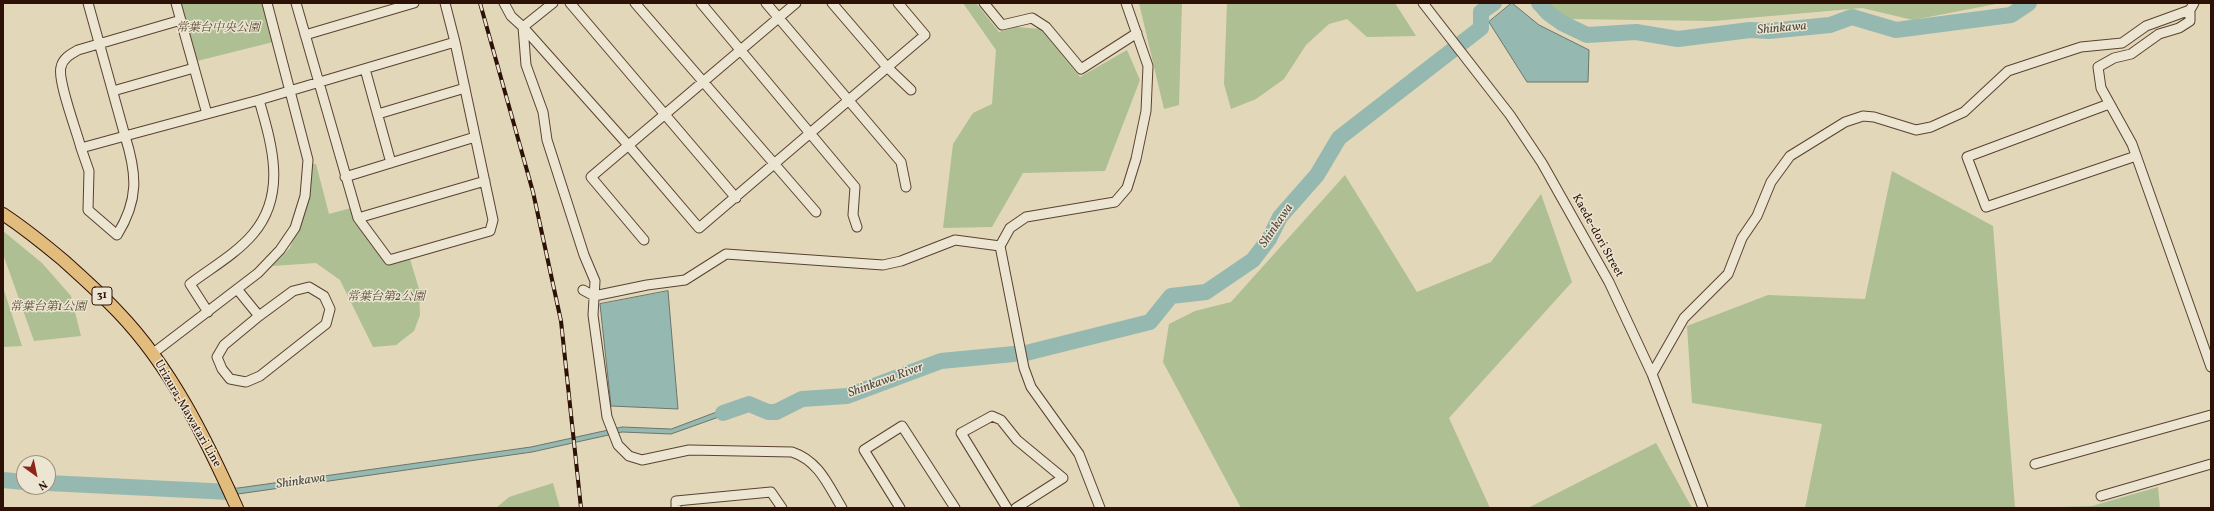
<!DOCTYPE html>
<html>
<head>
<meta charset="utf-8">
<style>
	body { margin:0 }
	#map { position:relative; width:2214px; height:511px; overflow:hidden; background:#e2d7b8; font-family:Vollkorn,serif }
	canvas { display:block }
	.frame { position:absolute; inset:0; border:4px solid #2d1006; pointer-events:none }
	.north { position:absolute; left:16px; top:455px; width:40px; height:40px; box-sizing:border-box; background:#ece5d1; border:1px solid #a09080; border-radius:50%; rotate:147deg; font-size:11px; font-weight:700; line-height:16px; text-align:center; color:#2d1006 }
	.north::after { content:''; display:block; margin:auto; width:14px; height:18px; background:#8f2418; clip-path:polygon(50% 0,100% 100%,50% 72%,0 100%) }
</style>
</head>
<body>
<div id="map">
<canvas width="2214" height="511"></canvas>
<div class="frame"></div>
<div class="north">N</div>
</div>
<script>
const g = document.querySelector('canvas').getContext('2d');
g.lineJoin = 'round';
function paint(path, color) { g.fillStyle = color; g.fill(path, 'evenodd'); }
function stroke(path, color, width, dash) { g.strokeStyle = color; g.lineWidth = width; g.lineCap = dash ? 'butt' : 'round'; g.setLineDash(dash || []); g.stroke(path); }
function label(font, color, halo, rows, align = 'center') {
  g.font = font + ' Vollkorn,"Noto Serif JP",serif'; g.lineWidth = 3; g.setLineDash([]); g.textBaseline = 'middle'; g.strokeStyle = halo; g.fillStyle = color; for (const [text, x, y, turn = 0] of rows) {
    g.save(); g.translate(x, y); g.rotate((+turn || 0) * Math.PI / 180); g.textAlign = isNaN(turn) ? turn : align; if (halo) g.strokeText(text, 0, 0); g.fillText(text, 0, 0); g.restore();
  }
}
const green = new Path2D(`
	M181 3H262L273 42 197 61Z
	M963 3H976L999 32 1016 27 1041 29 1080 77 1127 50 1140 80 1105 171 1023 173 992 227 943 228 953 144 973 113 992 104 996 50Z
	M1139 3H1182L1179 105 1164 109Z
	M1227 3H1395L1416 36 1367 37 1347 19 1329 24 1306 45 1284 79 1256 99 1231 109 1224 84Z
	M1546 3H2001L1913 20 1862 8 1714 21 1568 19Z
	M311 164H316L329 214 351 208 354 222 388 264 410 259 419 289 420 315 414 331 396 345 373 347 340 280 316 263 272 266 290 248 309 197Z
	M1892 171 1993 226 2015 508H1805L1822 424 1692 403 1687 326 1768 295 1865 299Z
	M1345 175 1417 292 1491 262 1541 194 1572 282 1449 418 1490 508H1241L1163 362 1169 324 1195 311 1231 302Z
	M3 231 42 263 71 296 81 336 34 341 3 254Z
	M3 287 22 346 3 347Z
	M1656 443 1692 508H1528Z
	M553 483 560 508H496L509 497Z
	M2158 487 2160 508H2025L2092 506Z`);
const water = new Path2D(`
	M1512 3 1539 25 1589 50 1588 82H1527L1489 22Z
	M668 291 678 409 611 406 600 304Z
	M744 402V408L671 434 622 432 532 452 224 496 207 495 208 490H224L531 447 622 427 671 429Z`);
const river = new Path2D(`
	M1539 3 1548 13 1562 23 1587 35 1636 32 1678 39 1750 30 1769 31 1830 25 1852 17 1896 30 2011 15 2029 3
	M1026 353 1150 322 1171 296 1206 292 1253 260 1269 239 1280 217 1317 175 1339 138 1481 28V12L1494 3
	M723 413 749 404 768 412H776L802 399 847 396 941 361 1014 354
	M3 480 24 482
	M48 483 230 492`);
const minor = new Path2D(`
	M88 3 125 136 259 100 455 42
	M176 3 207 114
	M296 3 358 218 485 181
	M504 3 511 16 523 27 526 65 543 112 547 140 584 255 595 281 593 315 607 417 618 445 629 456 642 460 689 450 792 452C819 461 828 485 842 508
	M553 3 523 27 629 146 699 228 925 35 898 3
	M570 3 736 198
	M635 3 816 212
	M701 3 855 187 853 215 857 227
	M766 3 901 162 906 187
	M832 3 887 67 911 90
	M984 3 1002 25 1032 18 1046 27 1081 69 1137 33
	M1423 3 1510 115 1542 163 1609 282 1652 374 1703 508
	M2190 10V21L2179 28 2159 34 2131 54 2114 58 2098 67 2101 88 2132 144 2211 367
	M305 35 414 3
	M365 69 391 163
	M113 91 194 68
	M2109 104 1967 157 1986 207 2136 156
	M378 114 465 88
	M81 148 89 171 88 210 117 235C139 200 137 174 125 136L81 148C77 132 57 80 61 67 63 58 71 54 78 50L181 20
	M345 177 475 137
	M358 218 389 260 490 231 493 220 455 42 445 3
	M644 240 591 177 796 3
	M237 289 259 316 224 345 217 357 222 369 230 379 246 382 260 376 326 324 330 309 324 296 309 287 293 291 259 316
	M583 290 594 296 647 285 685 280 726 254 883 265 901 261 955 240 1000 246
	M208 312 190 284C211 268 236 254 253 234 287 194 272 145 259 100
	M152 354 258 273 280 250 295 228 305 196 308 160 267 3
	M1652 374 1684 318 1728 274 1742 238 1757 216 1771 182 1790 156 1845 122 1863 116 1874 117 1916 130 1931 127 1964 112 2008 71 2081 47 2122 43 2146 26 2190 10 2194 3
	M2035 464 2211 415
	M2101 496 2211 464
	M676 508V501L771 492 782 508
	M900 508 864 450 902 426 955 508
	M1007 508 961 433 992 416 1001 420 1017 440 1063 478 1016 508
	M1100 508 1079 454 1031 387 1024 368 1000 246 1010 228 1026 217 1115 202 1127 188 1136 159 1146 111 1148 66 1126 3`);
const major = new Path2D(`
	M3 214C24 228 44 244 63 260 82 277 101 294 118 312 171 367 206 439 237 508`);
const rail = new Path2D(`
	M480 3 533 192 561 321 581 508`);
const shields = [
	[102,296,20]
];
const shieldNames = [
	["31",102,296]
];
const parkNames = [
	["常葉台中央公園",218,29],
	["常葉台第2公園",386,298],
	["常葉台第1公園",48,308]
];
const streetNames = [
	["Kaede-dori Street",1597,236,61],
	["Urizura-Mawatari Line",187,414,60]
];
const waterNames = [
	["Shinkawa",1782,29,-5],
	["Shinkawa",1277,226,-56],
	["Shinkawa River",886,381,-20],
	["Shinkawa",301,482,-8]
];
paint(green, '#adbf93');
paint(water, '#95b9b0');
stroke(water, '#6b756c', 1);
stroke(river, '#95b9b0', 16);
stroke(minor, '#5a4232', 11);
stroke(major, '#2d1006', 14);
stroke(minor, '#ece5d1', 9);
stroke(major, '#e1bc7c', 12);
stroke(rail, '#2d1006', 4);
stroke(rail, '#ece5d1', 2.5, [8]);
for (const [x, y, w] of shields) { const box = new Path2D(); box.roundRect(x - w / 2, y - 9, w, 18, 3); g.fillStyle = '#ece5d1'; g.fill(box); stroke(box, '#2d1006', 1); }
label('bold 11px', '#2d1006', null, shieldNames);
label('italic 12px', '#5a4d37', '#ece5d1', parkNames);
label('12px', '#2d1006', '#ece5d1', streetNames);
label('italic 13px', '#514b42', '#ece5d1', waterNames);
</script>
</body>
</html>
